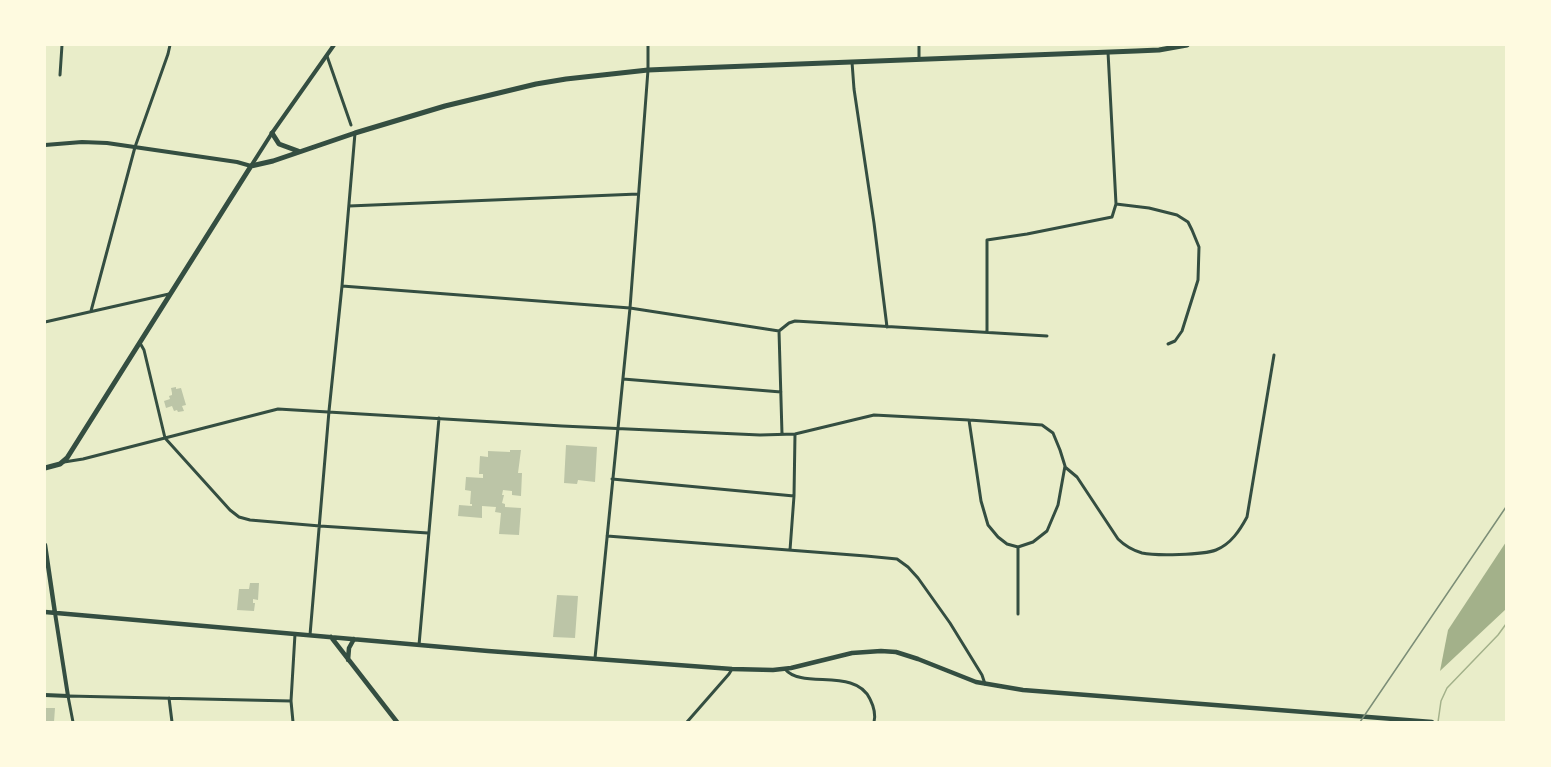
<!DOCTYPE html>
<html>
<head>
<meta charset="utf-8">
<style>
	body { margin:0 }
	#map { position:relative; width:1551px; height:767px; overflow:hidden; background:#e9edc9; font-family:"Asap Condensed",sans-serif }
	canvas { display:block }
	.frame { position:absolute; inset:0; border:46px solid #fefae0; pointer-events:none }
</style>
</head>
<body>
<div id="map">
<canvas width="1551" height="767"></canvas>
<div class="frame"></div>
</div>
<script>
const g = document.querySelector('canvas').getContext('2d');
g.lineJoin = 'round';
function paint(path, color) { g.fillStyle = color; g.fill(path, 'evenodd'); }
function stroke(path, color, width, dash) { g.strokeStyle = color; g.lineWidth = width; g.lineCap = dash ? 'butt' : 'round'; g.setLineDash(dash || []); g.stroke(path); }
const water = new Path2D(`
	M1506 542V609L1440 671 1448 630Z`);
const stream = new Path2D(`
	M1438 722 1441 701 1447 688 1498 635 1506 624`);
const building = new Path2D(`
	M176 387V389L181 388 186 405 182 406 184 411 178 412 177 410 174 411 172 406 166 408 164 401 170 399 169 396 172 395V393L171 388Z
	M566 445 597 447 595 482 578 480 577 484 564 483Z
	M510 450H521L518 473H522L521 496 512 495V491L503 490 502 495H504L502 503 505 504V507L521 508 519 535 499 534 501 513 495 512 496 507 482 506V518L458 516 459 505 472 506V504H470L471 491 465 490 466 477 483 478V474H479L480 456 488 457V451L510 452Z
	M250 583H259L258 600 253 599V603H255L254 611 237 610 239 589H249Z
	M557 595 578 596 575 638 553 637Z
	M45 708H55L54 722H45Z`);
const minor = new Path2D(`
	M919 45V58
	M327 56 351 125
	M852 62 854 89 874 223 887 327
	M60 75 62 45
	M1116 204 1149 208 1177 215 1188 222 1192 230 1199 247 1198 280 1182 331 1175 341 1168 344
	M349 206 638 194
	M342 286 630 308 779 331 789 323 795 321 1047 336
	M91 311 135 147 168 54 170 45
	M45 322 169 294
	M779 331 782 434
	M987 332V240L1027 234 1112 217 1116 204 1108 52
	M140 343 144 350 165 438 230 510 239 517 250 520 320 526 428 533
	M623 379 781 392
	M64 462 83 459 278 409 562 426 760 435 795 434 874 415 969 420 1042 425 1053 433 1060 450 1065 466 1058 505 1047 531 1033 542 1018 547 1007 544 998 537 988 525 981 501 969 420
	M1065 467 1077 477 1118 539C1125 546 1132 550 1142 553 1156 556 1203 555 1216 550 1231 544 1240 530 1247 517L1274 355
	M612 479 794 496
	M607 536 866 556 897 559 908 567 918 578 950 623 982 675 985 684
	M1018 547V614
	M790 550 794 496 795 434
	M310 635 329 411 342 286 355 133
	M419 645 439 418
	M595 658 630 308 648 70V45
	M785 669C802 690 855 667 870 699 874 707 876 714 874 722
	M169 698 172 722
	M73 722 68 696 291 701
	M293 722 291 701 295 634
	M687 722 729 674 732 669`);
const tertiary = new Path2D(`
	M45 145 82 142 107 143 237 162 251 166 272 133 334 45
	M45 695 68 696 55 613`);
const secondary = new Path2D(`
	M45 545 55 613
	M45 612 488 651 732 669 773 670 791 668 852 653 881 651 896 652 918 659 976 682 1023 690 1432 722
	M331 637 397 722
	M348 660 349 648 354 639`);
const primary = new Path2D(`
	M272 133 279 144 298 151
	M45 468 60 464 67 458 251 166 273 161 355 133 445 106 536 84 566 79 648 70 696 68 1136 51 1159 50 1187 45`);
const rail = new Path2D(`
	M1360 722 1506 507`);
paint(water, '#a3b18a');
stroke(stream, '#a3b18a', 1.5);
paint(building, '#bcc5a7');
stroke(minor, '#344e41', 3);
stroke(tertiary, '#344e41', 4);
stroke(secondary, '#344e41', 4.5);
stroke(primary, '#344e41', 5);
stroke(rail, '#7c8e77', 1.5);
</script>
</body>
</html>
